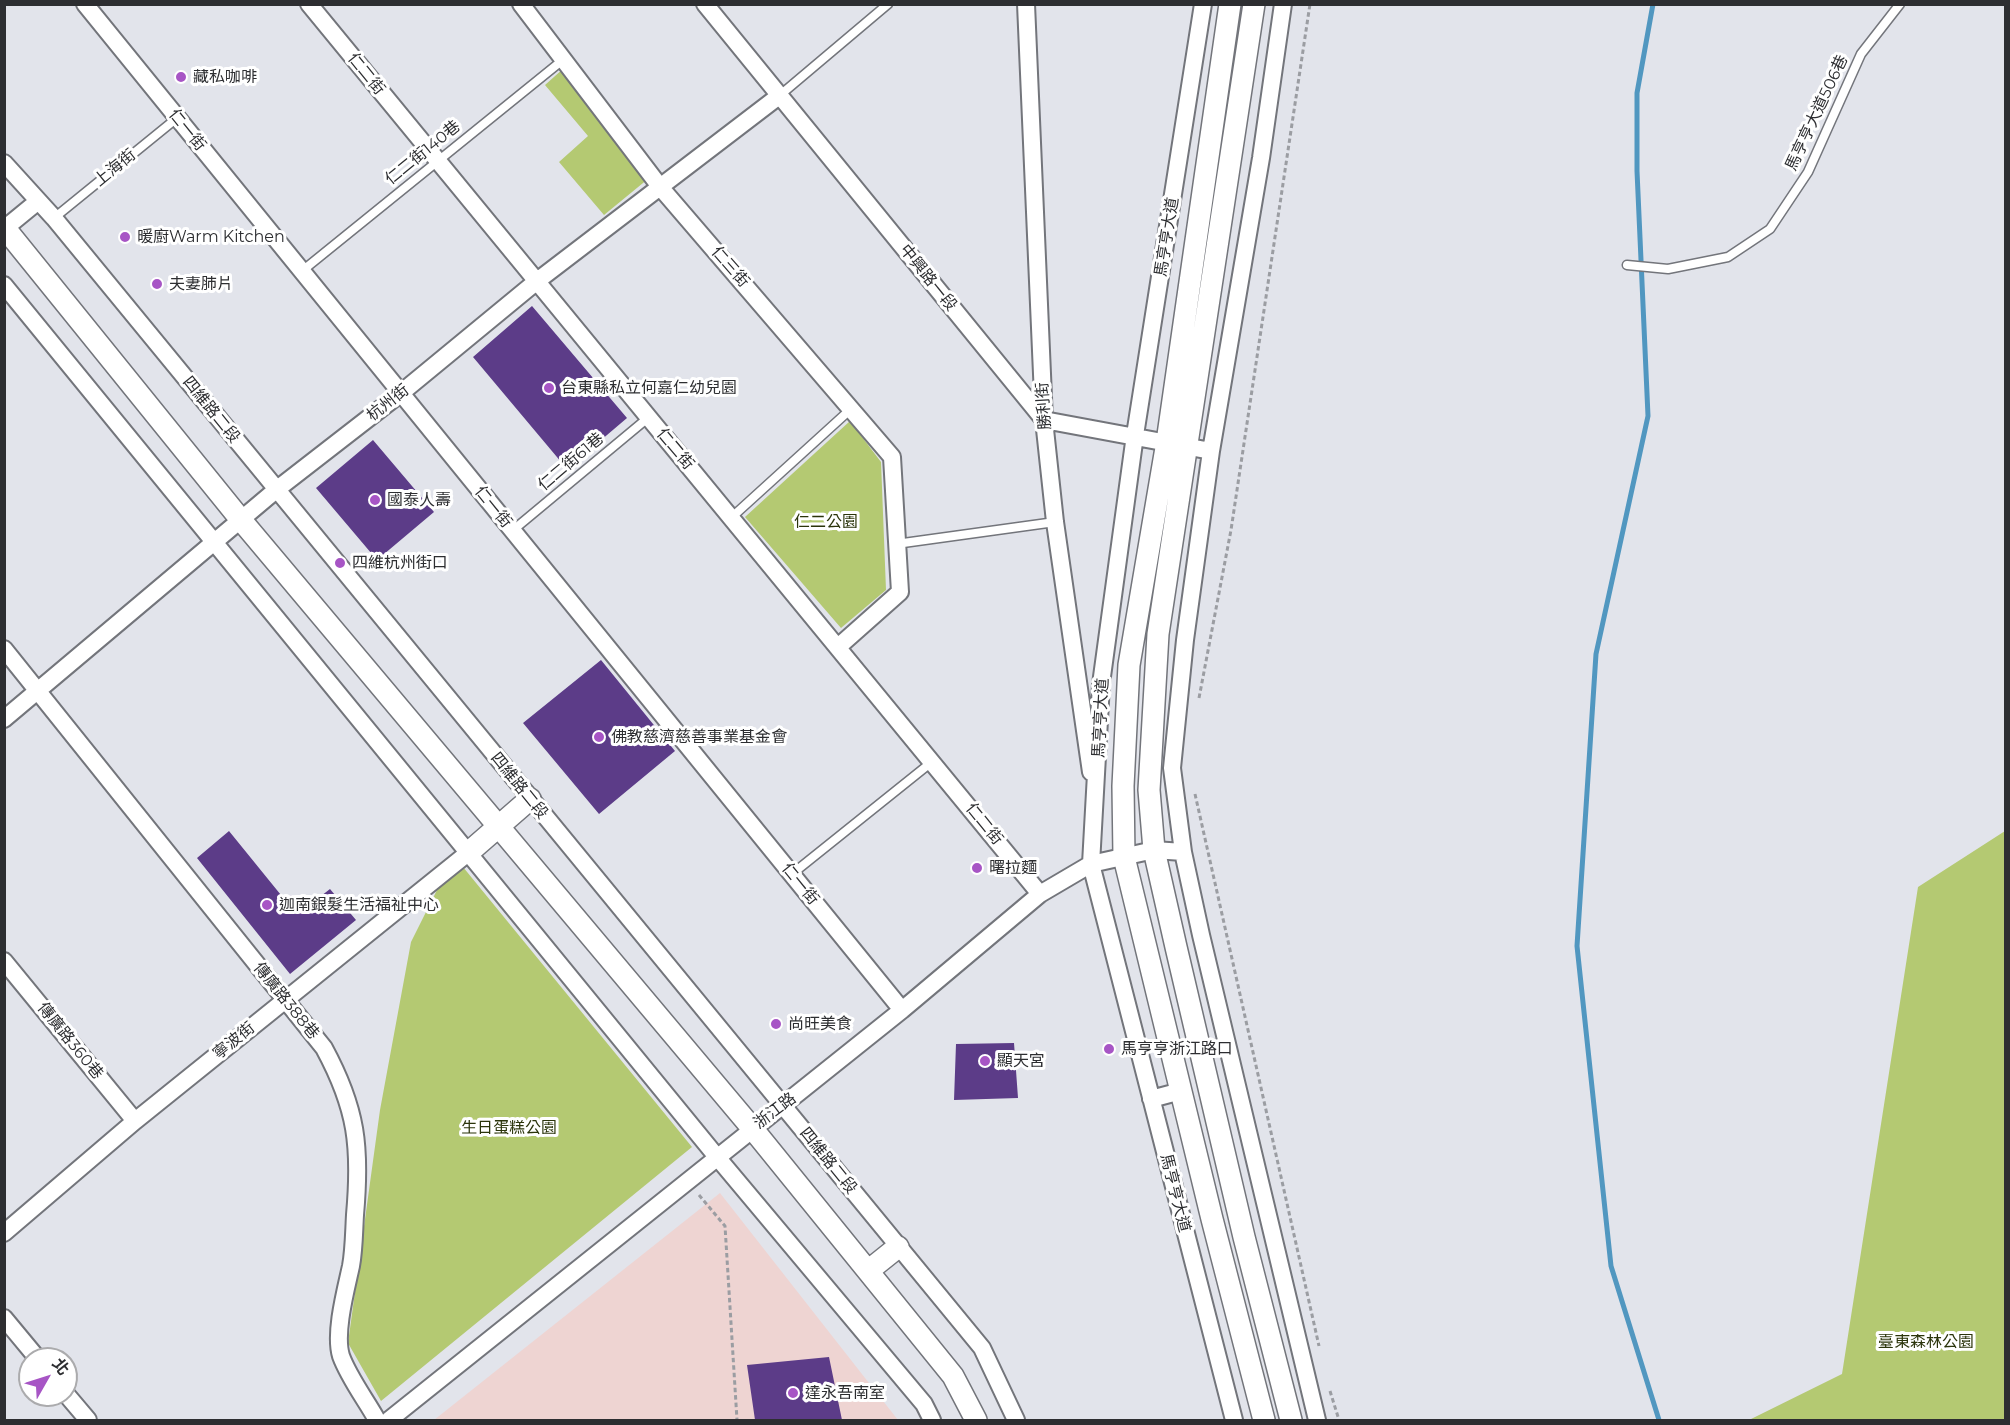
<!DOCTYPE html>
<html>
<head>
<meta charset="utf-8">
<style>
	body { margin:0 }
	#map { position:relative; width:2010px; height:1425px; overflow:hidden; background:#e2e4eb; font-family:Montserrat,"Noto Sans TC",sans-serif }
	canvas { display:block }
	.frame { position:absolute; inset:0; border:6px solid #2d2e31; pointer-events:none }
	.north { position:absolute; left:18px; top:1347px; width:60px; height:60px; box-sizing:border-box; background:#fff; border:2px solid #ababad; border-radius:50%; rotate:51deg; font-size:16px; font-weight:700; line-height:24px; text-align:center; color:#2d2e31 }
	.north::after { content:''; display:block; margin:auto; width:21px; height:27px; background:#a755c5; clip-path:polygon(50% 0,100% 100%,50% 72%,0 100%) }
</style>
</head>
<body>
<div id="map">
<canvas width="2010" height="1425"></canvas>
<div class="frame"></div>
<div class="north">北</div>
</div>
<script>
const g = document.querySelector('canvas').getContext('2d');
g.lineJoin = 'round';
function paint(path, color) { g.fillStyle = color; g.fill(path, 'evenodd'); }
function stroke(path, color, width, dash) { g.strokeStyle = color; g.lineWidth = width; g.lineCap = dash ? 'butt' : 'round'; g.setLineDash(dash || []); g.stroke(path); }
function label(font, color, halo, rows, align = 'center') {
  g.font = font + ' Montserrat,"Noto Sans TC",sans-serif'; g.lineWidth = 6; g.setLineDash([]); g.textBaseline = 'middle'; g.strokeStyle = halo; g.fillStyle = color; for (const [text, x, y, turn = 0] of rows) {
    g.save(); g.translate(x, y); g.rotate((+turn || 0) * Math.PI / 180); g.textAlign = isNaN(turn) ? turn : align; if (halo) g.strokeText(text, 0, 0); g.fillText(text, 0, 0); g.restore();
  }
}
const commercial = new Path2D(`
	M720 1193 898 1420H434Z`);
const green = new Path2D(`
	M564 68 654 174 604 215 559 162 588 136 545 85Z
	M850 421 881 462 886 590 841 628 745 517Z
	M2005 831V1420H1749L1842 1374 1918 887Z
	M454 856 692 1147 381 1401 348 1343 380 1110 411 942Z`);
const stream = new Path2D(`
	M1653 4 1637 93V171L1648 416 1596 654 1577 946 1611 1266 1659 1420`);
const building = new Path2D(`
	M532 306 627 418 567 469 473 357Z
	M373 440 434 512 377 560 316 488Z
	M601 660 675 751 599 814 523 723Z
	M229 831 285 900 291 895 303 910 330 889 356 920 290 974 197 858Z
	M1014 1043 1018 1098 954 1100 956 1044Z
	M829 1357 842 1420H755L747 1365Z`);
const path = new Path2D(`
	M1199 698 1231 530 1310 4
	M1195 794 1319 1346
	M699 1195 725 1226 737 1420
	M1330 1391 1339 1420`);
const service = new Path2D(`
	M779 96 888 4
	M54 218 177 118
	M1627 265 1668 269 1728 257 1770 229 1808 172 1861 54 1900 4
	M302 271 564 59
	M732 517 852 408
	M512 531 649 417
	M896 544 1055 522
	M792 874 933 761`);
const minor = new Path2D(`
	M85 4 902 1010
	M309 4 1040 894
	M521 4 661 188 892 457 900 592 838 647
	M705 4 1044 420 1211 451
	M1026 4 1044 420 1055 522 1091 772
	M1203 4 1135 435 1101 684 1091 864 1234 1420
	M1283 4 1261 158 1211 451 1185 640 1172 768 1183 852 1201 935 1317 1420
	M4 163 54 218 982 1348 1016 1420
	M4 229 37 202
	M4 285 717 1157 924 1404 932 1420
	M4 649 324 1048C357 1109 361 1147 355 1215 354 1232 354 1250 351 1266 346 1289 334 1333 341 1356 349 1378 366 1400 377 1420
	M4 719 276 490 401 393 537 281 779 96
	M4 961 135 1121
	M1151 1099 1181 1091
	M4 1233 135 1121 468 853
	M4 1318 38 1359
	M66 1394 88 1420
	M389 1420 902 1010 1040 894 1091 864 1154 850 1183 852`);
const tertiary = new Path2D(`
	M1230 4 1167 442 1129 665 1123 786 1124 857 1212 1219 1264 1420
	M1254 4 1158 634 1149 790 1154 850 1176 947 1244 1237 1291 1420
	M4 227 241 520 752 1128 953 1376 976 1420
	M468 853 530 799
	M868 1271 898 1247`);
const markers = [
	[181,77,6,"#a755c5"],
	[125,237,6,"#a755c5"],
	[157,284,6,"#a755c5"],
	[549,388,6,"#a755c5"],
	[375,500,6,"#a755c5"],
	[340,563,6,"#a755c5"],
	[599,737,6,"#a755c5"],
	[977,868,6,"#a755c5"],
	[267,905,6,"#a755c5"],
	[776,1024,6,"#a755c5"],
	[1109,1049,6,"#a755c5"],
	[985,1061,6,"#a755c5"],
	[793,1393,6,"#a755c5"]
];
const streetNames = [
	["仁二街",366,74,51],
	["馬亨亨大道506巷",1817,113,-65],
	["仁一街",187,130,51],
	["仁二街140巷",423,153,-39],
	["上海街",115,168,-39],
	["馬亨亨大道",1167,237,-81],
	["仁三街",730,267,49],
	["中興路一段",928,278,51],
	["杭州街",388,403,-38],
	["勝利街",1044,406,-94],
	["四維路二段",211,410,51],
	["仁二街",675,449,50],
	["仁二街61巷",571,462,-40],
	["仁一街",493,507,51],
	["馬亨亨大道",1101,718,-87],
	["四維路二段",519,786,51],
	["仁二街",984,824,51],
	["仁一街",800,884,51],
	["傳廣路388巷",286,1001,51],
	["傳廣路360巷",70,1041,51],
	["寧波街",234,1041,-39],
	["浙江路",775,1111,-37],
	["四維路二段",828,1161,51],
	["馬亨亨大道",1175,1193,76]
];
const poiNames = [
	["藏私咖啡",193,77],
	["暖廚Warm Kitchen",137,237],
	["夫妻肺片",169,284],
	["台東縣私立何嘉仁幼兒園",561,388],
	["國泰人壽",387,500],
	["四維杭州街口",352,563],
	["佛教慈濟慈善事業基金會",611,737],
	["曙拉麵",989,868],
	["迦南銀髮生活福祉中心",279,905],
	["尚旺美食",788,1024],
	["馬亨亨浙江路口",1121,1049],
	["顯天宮",997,1061],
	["達永吾南室",805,1393]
];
const parkNames = [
	["仁二公園",826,522],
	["生日蛋糕公園",509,1128],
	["臺東森林公園",1926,1342]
];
paint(commercial, '#eed4d2');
paint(green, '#b4c972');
stroke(stream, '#5197c0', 5);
paint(building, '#5c3c88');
stroke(service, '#73757b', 11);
stroke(minor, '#73757b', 20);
stroke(tertiary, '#73757b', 24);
stroke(path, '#9b9da2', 3, [4.5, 3]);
stroke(service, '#fff', 8);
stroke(minor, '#fff', 16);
stroke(tertiary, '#fff', 21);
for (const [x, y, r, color] of markers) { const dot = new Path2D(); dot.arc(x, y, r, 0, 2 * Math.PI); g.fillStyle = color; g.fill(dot); stroke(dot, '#fff', 2); }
label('16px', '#2d2e31', '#fff', streetNames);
label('16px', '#2d2e31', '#fff', poiNames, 'left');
label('16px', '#2b340b', '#fff', parkNames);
</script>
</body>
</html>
